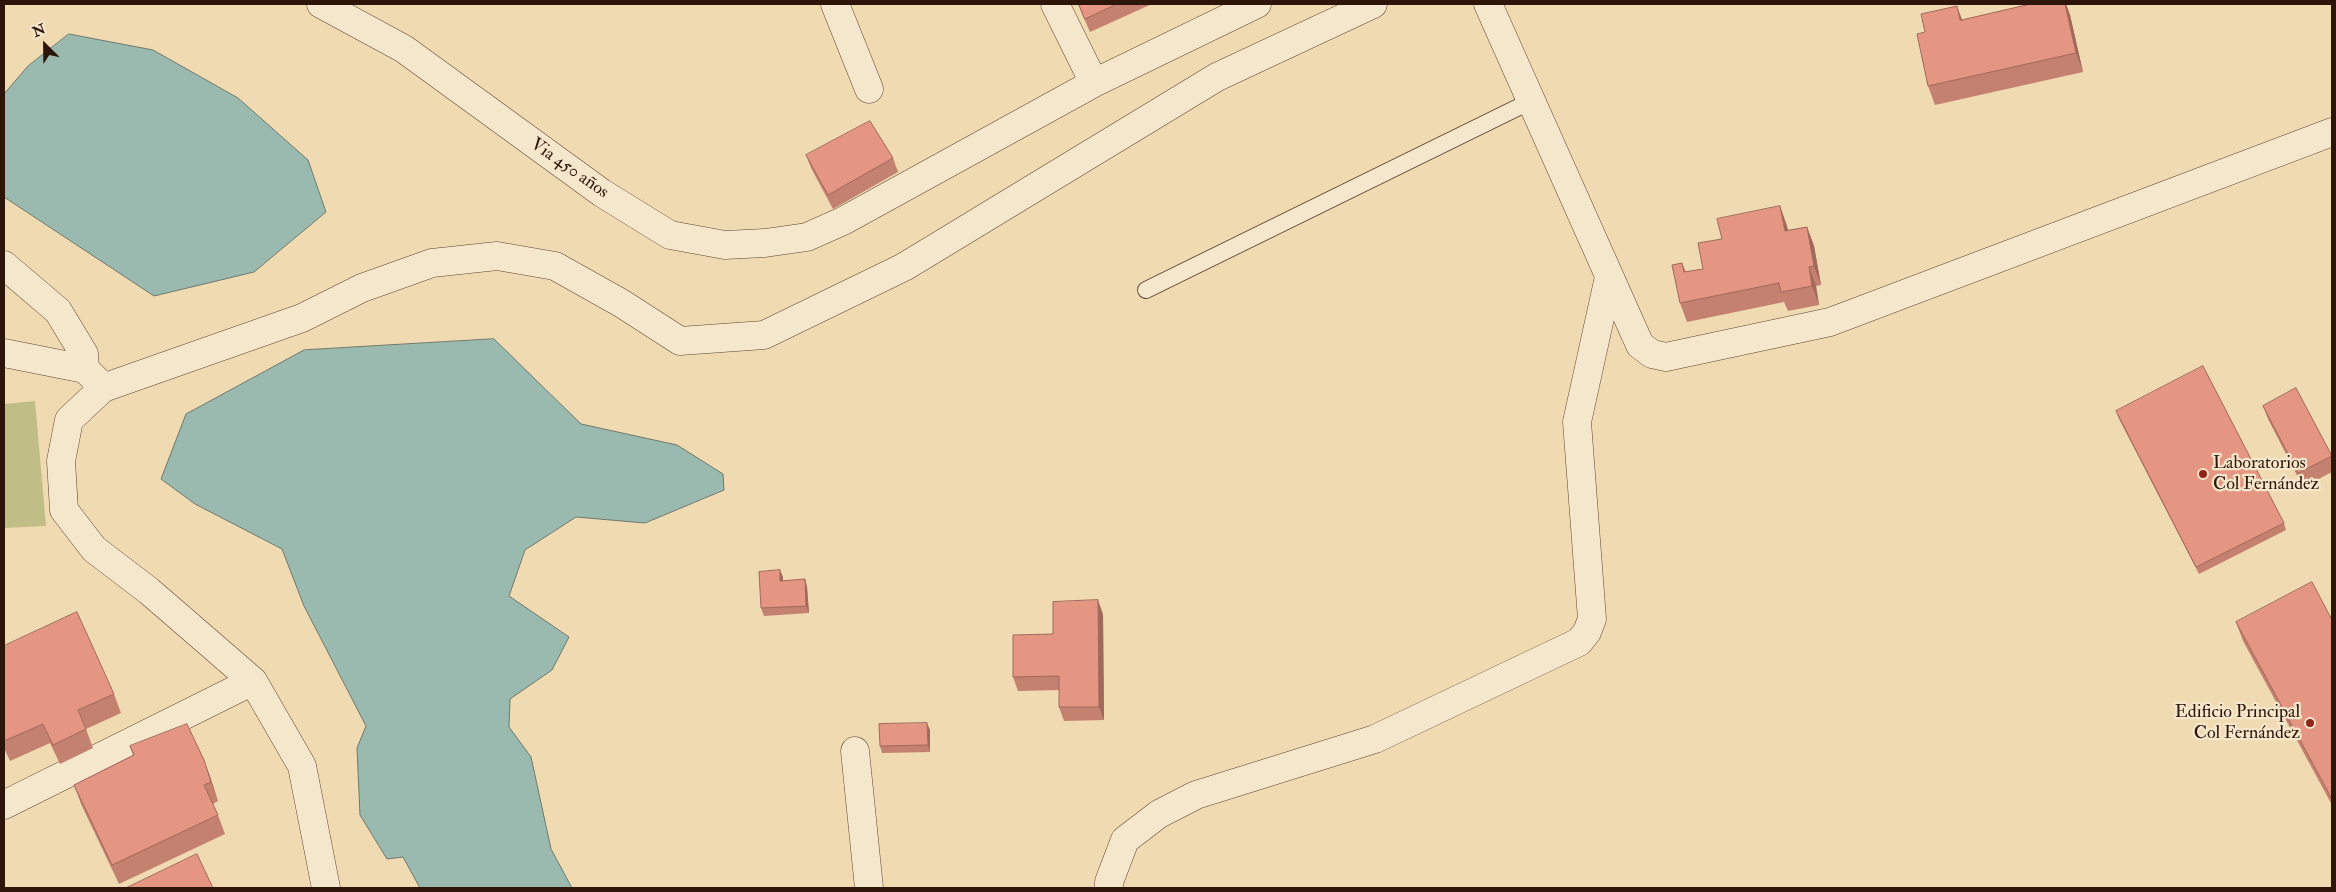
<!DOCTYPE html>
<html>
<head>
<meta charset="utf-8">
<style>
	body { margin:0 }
	#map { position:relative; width:2336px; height:892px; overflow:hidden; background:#f0dab1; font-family:"IM FELL Double Pica",serif }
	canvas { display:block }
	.frame { position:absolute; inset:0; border:5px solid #2e1509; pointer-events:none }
	.north { position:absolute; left:20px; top:20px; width:50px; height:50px; -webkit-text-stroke:4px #f5e7cc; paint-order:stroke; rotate:337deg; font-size:14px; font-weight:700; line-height:20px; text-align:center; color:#2e1509 }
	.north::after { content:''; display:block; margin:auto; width:18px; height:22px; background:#2e1509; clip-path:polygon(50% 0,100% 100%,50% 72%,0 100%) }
</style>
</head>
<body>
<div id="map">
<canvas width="2336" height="892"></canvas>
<div class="frame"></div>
<div class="north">N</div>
</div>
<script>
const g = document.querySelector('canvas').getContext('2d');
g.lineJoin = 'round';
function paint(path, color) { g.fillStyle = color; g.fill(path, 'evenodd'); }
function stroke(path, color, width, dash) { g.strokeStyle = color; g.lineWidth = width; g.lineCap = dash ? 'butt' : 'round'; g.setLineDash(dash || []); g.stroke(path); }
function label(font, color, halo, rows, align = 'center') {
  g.font = font + ' "IM FELL Double Pica",serif'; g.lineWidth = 4.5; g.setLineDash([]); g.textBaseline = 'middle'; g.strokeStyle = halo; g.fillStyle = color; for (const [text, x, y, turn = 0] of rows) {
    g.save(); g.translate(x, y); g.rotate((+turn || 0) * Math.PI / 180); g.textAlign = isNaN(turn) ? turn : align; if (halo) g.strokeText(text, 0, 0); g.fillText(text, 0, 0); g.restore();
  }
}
const green = new Path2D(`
	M35 401 46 526 4 528V404Z`);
const water = new Path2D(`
	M69 34 153 50 238 98 308 160 326 212 254 272 154 296 4 197V94L28 66Z
	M494 339 581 424 677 445 723 474 724 490 645 523 576 517 525 550 509 596 569 637 552 670 510 699 509 727 531 757 551 849 572 888H420L403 857 387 859 360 815 357 748 366 726 304 606 282 549 195 504 161 479 186 414 304 350Z`);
const service = new Path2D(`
	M1146 290 1531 101`);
const minor = new Path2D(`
	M321 4 404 49 602 193 670 235 725 245 765 243 807 237 843 221 1094 83 1257 4
	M835 4 869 89
	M1055 4 1094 83
	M1488 4 1640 345 1652 354 1666 357 1830 322 2332 132
	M4 265 58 311 84 354 85 369
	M4 353 85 369 97 381
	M855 751 869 888
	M4 805 253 681
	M326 888 302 766 253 681 149 591 94 549 64 510 61 461 69 420 103 388 302 318 362 288 432 263 497 256 555 266 621 303 680 341 764 335 904 267 1217 77 1373 4
	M1109 888V882L1125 840 1159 814 1196 795 1375 739 1579 642 1587 632 1592 619 1577 422 1609 277`);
const wall = new Path2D(`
	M1078 4H1152L1090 32Z
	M2031 4H2066L2070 15 2083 72 1935 105 1928 86 1962 20Z
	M806 155 893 158 898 172 833 209 811 168Z
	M1780 206 1788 230 1807 227 1814 246 1821 285 1816 286 1819 305 1788 311 1784 302 1687 322 1680 303 1682 263 1686 272 1703 269 1722 239Z
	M2263 406 2332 456V472L2303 487 2268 419Z
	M2116 411 2284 523 2286 530 2199 574 2119 419Z
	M783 577V581L805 579 807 587 809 613 764 616 761 608Z
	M1103 614 1104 720 1064 721 1059 707V690L1018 691 1013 677 1053 634Z
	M2332 620V805L2243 641 2236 622Z
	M4 646 114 694 121 713 86 729 93 748 60 764 50 743 10 761 4 748Z
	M930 730V752L882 753 880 746Z
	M130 746 204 760 218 801 213 804 218 815 225 834 119 884 81 804 74 785 133 755Z`);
const shadedWall = new Path2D(`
	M2065 4H2066L2070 15 2083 72 2076 53Z
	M1957 6 1964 25 1960 20Z
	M1780 206 1787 226 1792 250 1785 231Z
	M1807 227 1814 246 1821 285 1814 266Z
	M1809 267 1816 286 1819 305 1812 286Z
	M780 570 783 577V588L780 581Z
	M805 579 807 587 809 613 806 606Z
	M1098 600 1103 614 1104 720 1099 707Z
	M927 723 930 730V752L928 745Z
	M204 760 211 779 218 801 211 782Z`);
const building = new Path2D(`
	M1079 4H1117L1085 19Z
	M2031 4H2065L2076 53 1928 86 1917 34 1925 32 1921 14 1957 6 1960 20Z
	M870 121 893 158 828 195 806 155Z
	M1780 206 1785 231 1807 227 1814 266 1809 267 1812 286 1781 292 1779 283 1680 303 1672 265 1682 263 1684 272 1703 269 1698 243 1722 239 1717 219Z
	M2203 366 2284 523 2196 567 2116 411Z
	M2296 388 2332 456 2298 473 2263 406Z
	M780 570V581L805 579 806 606 761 608 759 572Z
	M2312 582 2332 620V799L2236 622Z
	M1098 600 1099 707H1059V676L1013 677V635L1053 634V602Z
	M77 612 114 694 78 710 86 729 53 745 43 724 4 741V646Z
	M927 723 928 745 880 746 879 724Z
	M187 724 204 760 211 782 204 785 218 815 112 865 74 785 134 755 130 746Z
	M197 854 213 888H126Z`);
const markers = [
	[2203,474,5,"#8f2418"],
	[2310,723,5,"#8f2418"]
];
const streetNames = [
	["Via 450 años",569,169,35]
];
const poiNames = [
	["Laboratorios",2213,464],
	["Col Fernández",2213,485],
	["Edificio Principal",2300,713,"right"],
	["Col Fernández",2300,734,"right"]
];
paint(green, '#c0bd87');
paint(water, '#9abaaf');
stroke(water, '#6f786d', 1);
stroke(service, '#5e4633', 18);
stroke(minor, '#5e4633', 29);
stroke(service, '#f5e7cc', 16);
stroke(minor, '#f5e7cc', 28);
paint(wall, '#c48170');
paint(shadedWall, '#a0695b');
paint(building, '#e49682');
stroke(building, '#a0695b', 1);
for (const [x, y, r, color] of markers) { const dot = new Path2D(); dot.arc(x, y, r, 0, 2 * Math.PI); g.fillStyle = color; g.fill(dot); stroke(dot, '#f5e7cc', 2); }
label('18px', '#2e1509', '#f5e7cc', streetNames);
label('18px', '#2e1509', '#f5e7cc', poiNames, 'left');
</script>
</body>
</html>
